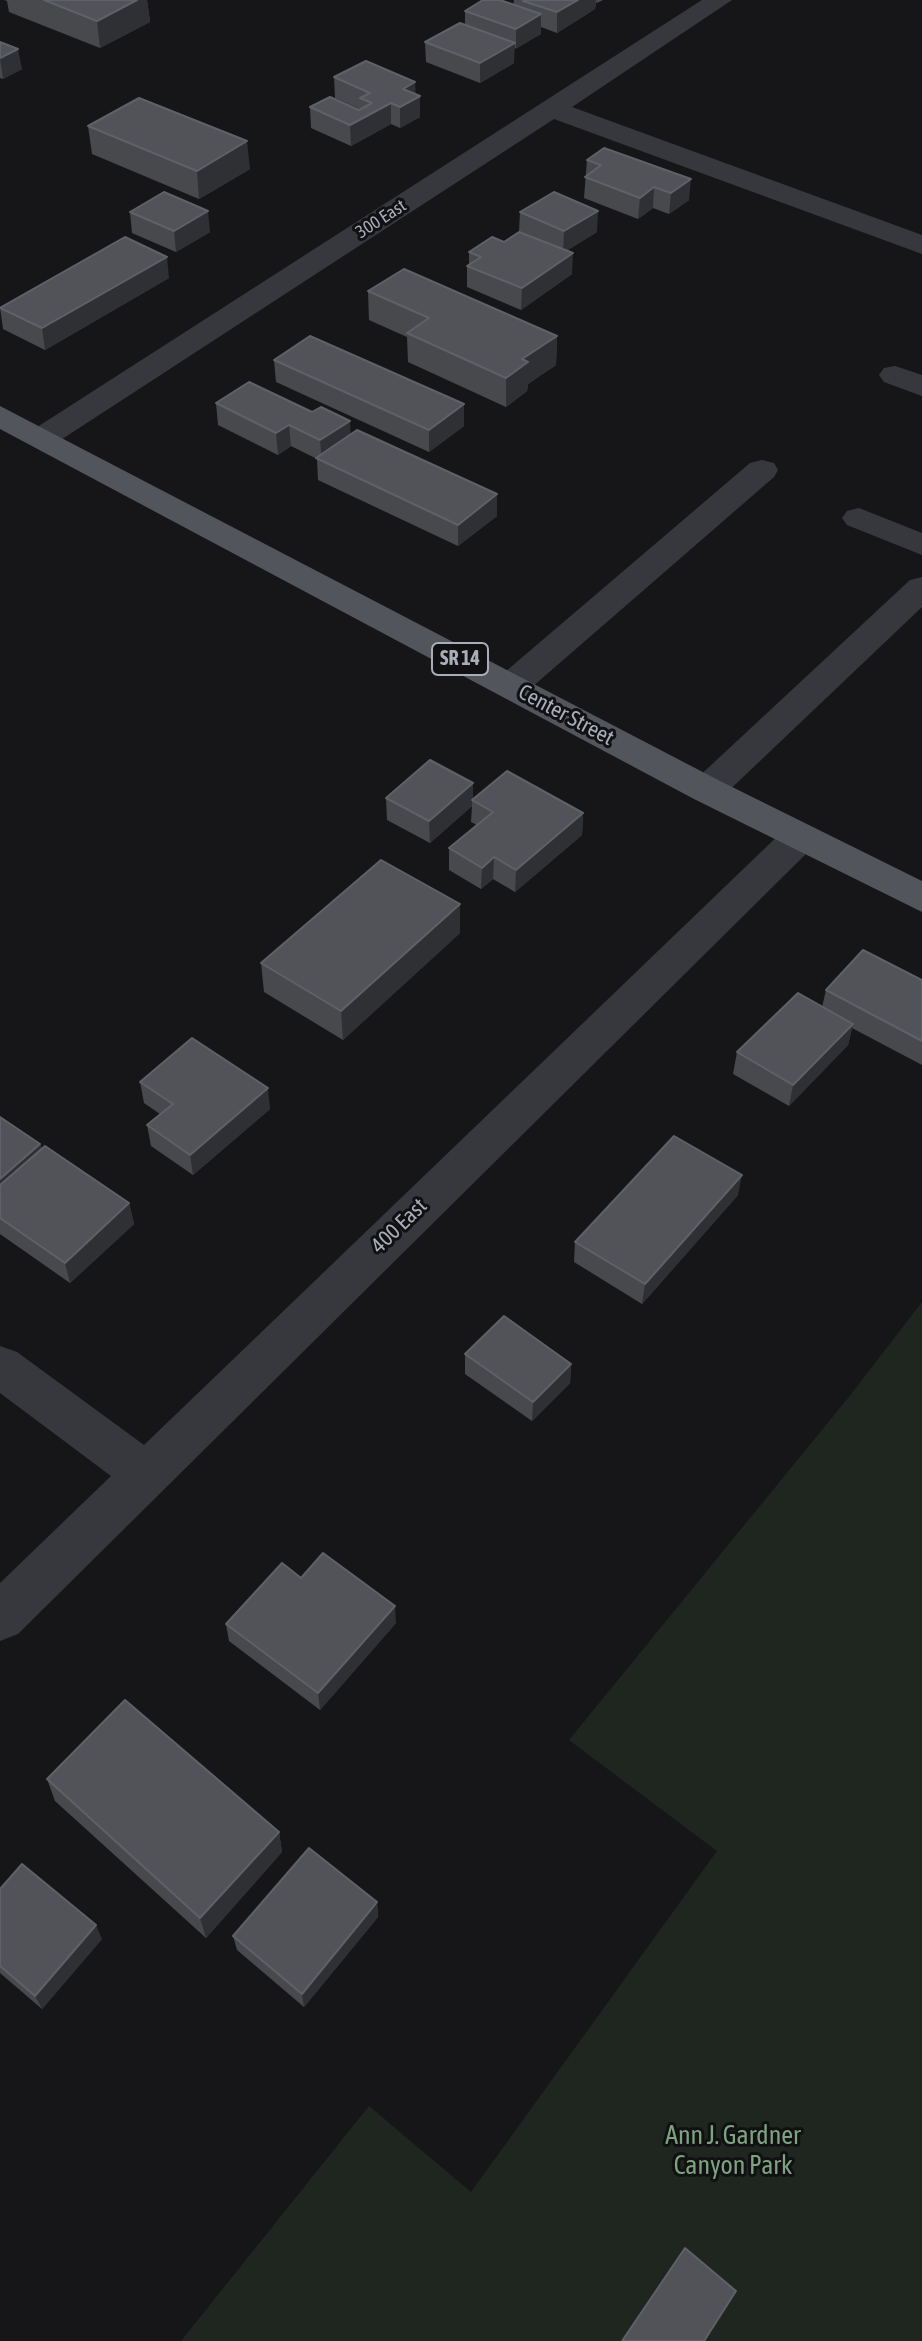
<!DOCTYPE html>
<html>
<head>
<meta charset="utf-8">
<style>
	body { margin:0 }
	canvas { display:block; background:#161618 }
</style>
</head>
<body>
<canvas width="922" height="2341"></canvas>
<script>
const g = document.querySelector('canvas').getContext('2d');
g.lineJoin = 'round';
function paint(path, color) { g.fillStyle = color; g.fill(path, 'evenodd'); }
function stroke(path, color, width, dash) { g.strokeStyle = color; g.lineWidth = width; g.lineCap = dash ? 'butt' : 'round'; g.setLineDash(dash || []); g.stroke(path); }
function label(font, color, halo, rows, align = 'center') {
  g.font = font + ' "Asap Condensed",sans-serif'; g.lineWidth = 6; g.setLineDash([]); g.textBaseline = 'middle'; g.strokeStyle = halo; g.fillStyle = color; for (const [text, x, y, turn = 0] of rows) {
    g.save(); g.translate(x, y); g.rotate((+turn || 0) * Math.PI / 180); g.textAlign = isNaN(turn) ? turn : align; if (halo) g.strokeText(text, 0, 0); g.fillText(text, 0, 0); g.restore();
  }
}
const green = new Path2D(`
	M922 1302V2341H181L369 2106 471 2192 717 1851 569 1740 848 1398Z`);
const minor = new Path2D(`
	M702 0H732L572 107 922 235V254L554 119 53 445 42 448 31 445 26 438 31 431Z
	M895 366 922 375V396L884 382 879 375 884 368Z
	M762 460 774 463 778 470 774 477 524 694 511 698 498 694 493 686 498 678 750 463Z
	M859 508 922 533V555L847 525 842 518 847 511Z
	M922 577V607L720 799 707 803 694 799 688 790 694 781 910 580Z
	M800 824 814 828 819 837 814 846 18 1634 0 1641V1583L111 1476 0 1393V1346L17 1352 144 1445 786 828Z`);
const primary = new Path2D(`
	M0 406 720 781 922 881V912L694 799 0 429Z`);
const wall = new Path2D(`
	M4 0H147L150 22 100 48 9 12 7 1Z
	M514 0H603L597 3 596 2 595 9 557 33 541 27V34L514 49V63L480 83 426 62 425 42 465 24V11L513 5Z
	M0 42 22 69 3 79 0 78Z
	M334 77 420 96V117L400 128 391 124 351 146 311 128 310 107 360 109 335 98Z
	M88 126 250 169 199 199 92 154Z
	M587 160 689 200 669 214 653 208 638 219 584 198Z
	M130 212 210 232 176 252 132 233Z
	M520 212 597 232 566 251 572 274 521 310 467 287V266L469 264V252L504 242 519 232Z
	M169 278 45 350 3 329 0 307Z
	M368 291 557 336 556 365 528 384 527 391 506 407 408 362 407 337 369 320Z
	M274 360 464 404V426L429 452 276 382Z
	M216 403 350 434 497 494V516L458 546 318 480 317 459 291 446 278 455 218 425Z
	M473 783V799L583 813 582 835 515 892 493 879 481 889 449 870V848L477 825 471 822 472 806 430 843 387 820 386 798Z
	M460 904V933L343 1040 264 992 261 963Z
	M922 980V1065L852 1028 848 1045 789 1106 733 1074 737 1052 822 1007 826 990Z
	M140 1082 270 1109 193 1175 151 1146 147 1125 160 1114 144 1103Z
	M0 1117 40 1144 42 1149 129 1203 134 1224 70 1283 0 1234Z
	M738 1195 642 1304 574 1262 575 1242Z
	M465 1354 571 1364 570 1383 532 1421 465 1374Z
	M301 1578 396 1623 320 1710 229 1641 226 1624Z
	M47 1779 279 1832 282 1852 206 1938 55 1801Z
	M0 1889 102 1939 42 2009 0 1973Z
	M377 1902 378 1917 304 2007 237 1950 233 1936Z`);
const shadedWall = new Path2D(`
	M137 0H147L150 22 100 48 97 21Z
	M578 0H596L595 9 557 33V12Z
	M541 14V34L516 49V29Z
	M515 43 514 63 480 83V63Z
	M18 49 22 69 3 79 0 58Z
	M415 82 416 98 420 96V117L400 128V107L403 89Z
	M391 103V124L351 146 350 125Z
	M247 141 250 169 199 199 197 171Z
	M691 179 689 200 669 214 671 193Z
	M654 187 653 208 638 219 640 198Z
	M208 211 210 232 176 252 174 231Z
	M598 211 597 232 563 253 564 231Z
	M573 253 572 274 521 310 522 288Z
	M167 257 169 278 45 350 42 328Z
	M557 336 556 365 528 384 527 391 506 407V378L522 359Z
	M464 404V426L429 452V430Z
	M350 421 351 442 322 462 320 440Z
	M289 425 291 446 278 455 276 433Z
	M497 494V516L458 546V525Z
	M473 783V801L472 800V806L430 843 429 821Z
	M583 813 582 835 515 892 516 870Z
	M494 857 493 879 481 889 482 868Z
	M460 904V933L343 1040 341 1011Z
	M853 1024 848 1045 789 1106 793 1085Z
	M268 1088 270 1109 193 1175 190 1155Z
	M40 1144 46 1165 0 1205V1179Z
	M742 1175 738 1195 642 1304 645 1284Z
	M129 1203 134 1224 70 1283 65 1263Z
	M571 1364 570 1383 532 1421 533 1402Z
	M395 1606 396 1623 320 1710 318 1693Z
	M279 1832 282 1852 206 1938 200 1918Z
	M377 1902 378 1917 304 2007 302 1994Z
	M96 1925 102 1939 42 2009 35 1996Z`);
const building = new Path2D(`
	M44 0H137L97 21Z
	M483 0H500L541 14 516 29 465 11Z
	M524 0H578L557 12 523 1Z
	M460 23 515 43 480 63 425 42Z
	M0 42 18 49 0 58Z
	M366 61 415 82 403 89 420 96 400 107 391 103 350 125 310 107 330 97 359 110 372 103 360 98 370 93 334 77Z
	M139 98 247 141 197 171 88 126Z
	M604 148 691 179 671 193 654 187 640 198 585 177 601 165 587 160Z
	M164 192 208 211 174 231 130 212Z
	M554 192 598 211 564 231 520 212Z
	M519 232 573 253 522 288 467 266 481 257 469 252 492 237 504 242Z
	M125 237 167 257 42 328 0 308Z
	M404 269 557 336 522 359 528 362 506 378 407 333 429 318 368 291Z
	M310 336 464 404 429 430 274 360Z
	M249 382 312 412 321 407 350 421 320 440 289 425 276 433 216 403Z
	M357 430 497 494 458 525 316 458Z
	M430 760 473 783 429 821 386 798Z
	M507 771 583 813 516 870 494 857 482 868 449 848 493 812 472 800Z
	M381 860 460 904 341 1011 261 963Z
	M863 950 922 980V1041L826 990Z
	M798 993 853 1024 793 1085 737 1052Z
	M192 1038 268 1088 190 1155 147 1125 173 1104 140 1082Z
	M0 1117 40 1144 0 1179Z
	M674 1136 742 1175 645 1284 575 1242Z
	M45 1146 129 1203 65 1263 0 1218V1185Z
	M504 1316 571 1364 533 1402 465 1354Z
	M323 1553 395 1606 318 1693 226 1624 282 1563 301 1578Z
	M125 1700 279 1832 200 1918 47 1779Z
	M309 1848 377 1902 302 1994 233 1936Z
	M22 1864 96 1925 35 1996 0 1966V1889Z
	M685 2248 736 2291 704 2341H622Z`);
const farStreetnames = [
	["300 East",381,219,-33]
];
const shields = [
	[460,659,56]
];
const shieldNames = [
	["SR 14",460,659]
];
const streetNames = [
	["Center Street",566,715,28],
	["400 East",399,1226,-44]
];
const nearParknames = [
	["Ann J. Gardner",733,2136],
	["Canyon Park",733,2166]
];
paint(green, '#1e261f');
paint(minor, '#37383d');
paint(primary, '#53555c');
paint(wall, '#47494d');
paint(shadedWall, '#2f3033');
paint(building, '#525359');
stroke(building, '#5f6168', 2);
label('18px', '#a8adb8', '#111113', farStreetnames);
for (const [x, y, w] of shields) { const box = new Path2D(); box.roundRect(x - w / 2, y - 16, w, 32, 6); g.fillStyle = '#111113'; g.fill(box); stroke(box, '#a8adb8', 2); }
label('bold 20px', '#a8adb8', null, shieldNames);
label('22px', '#a8adb8', '#111113', streetNames);
label('26px', '#7fa381', '#111113', nearParknames);
</script>
</body>
</html>
